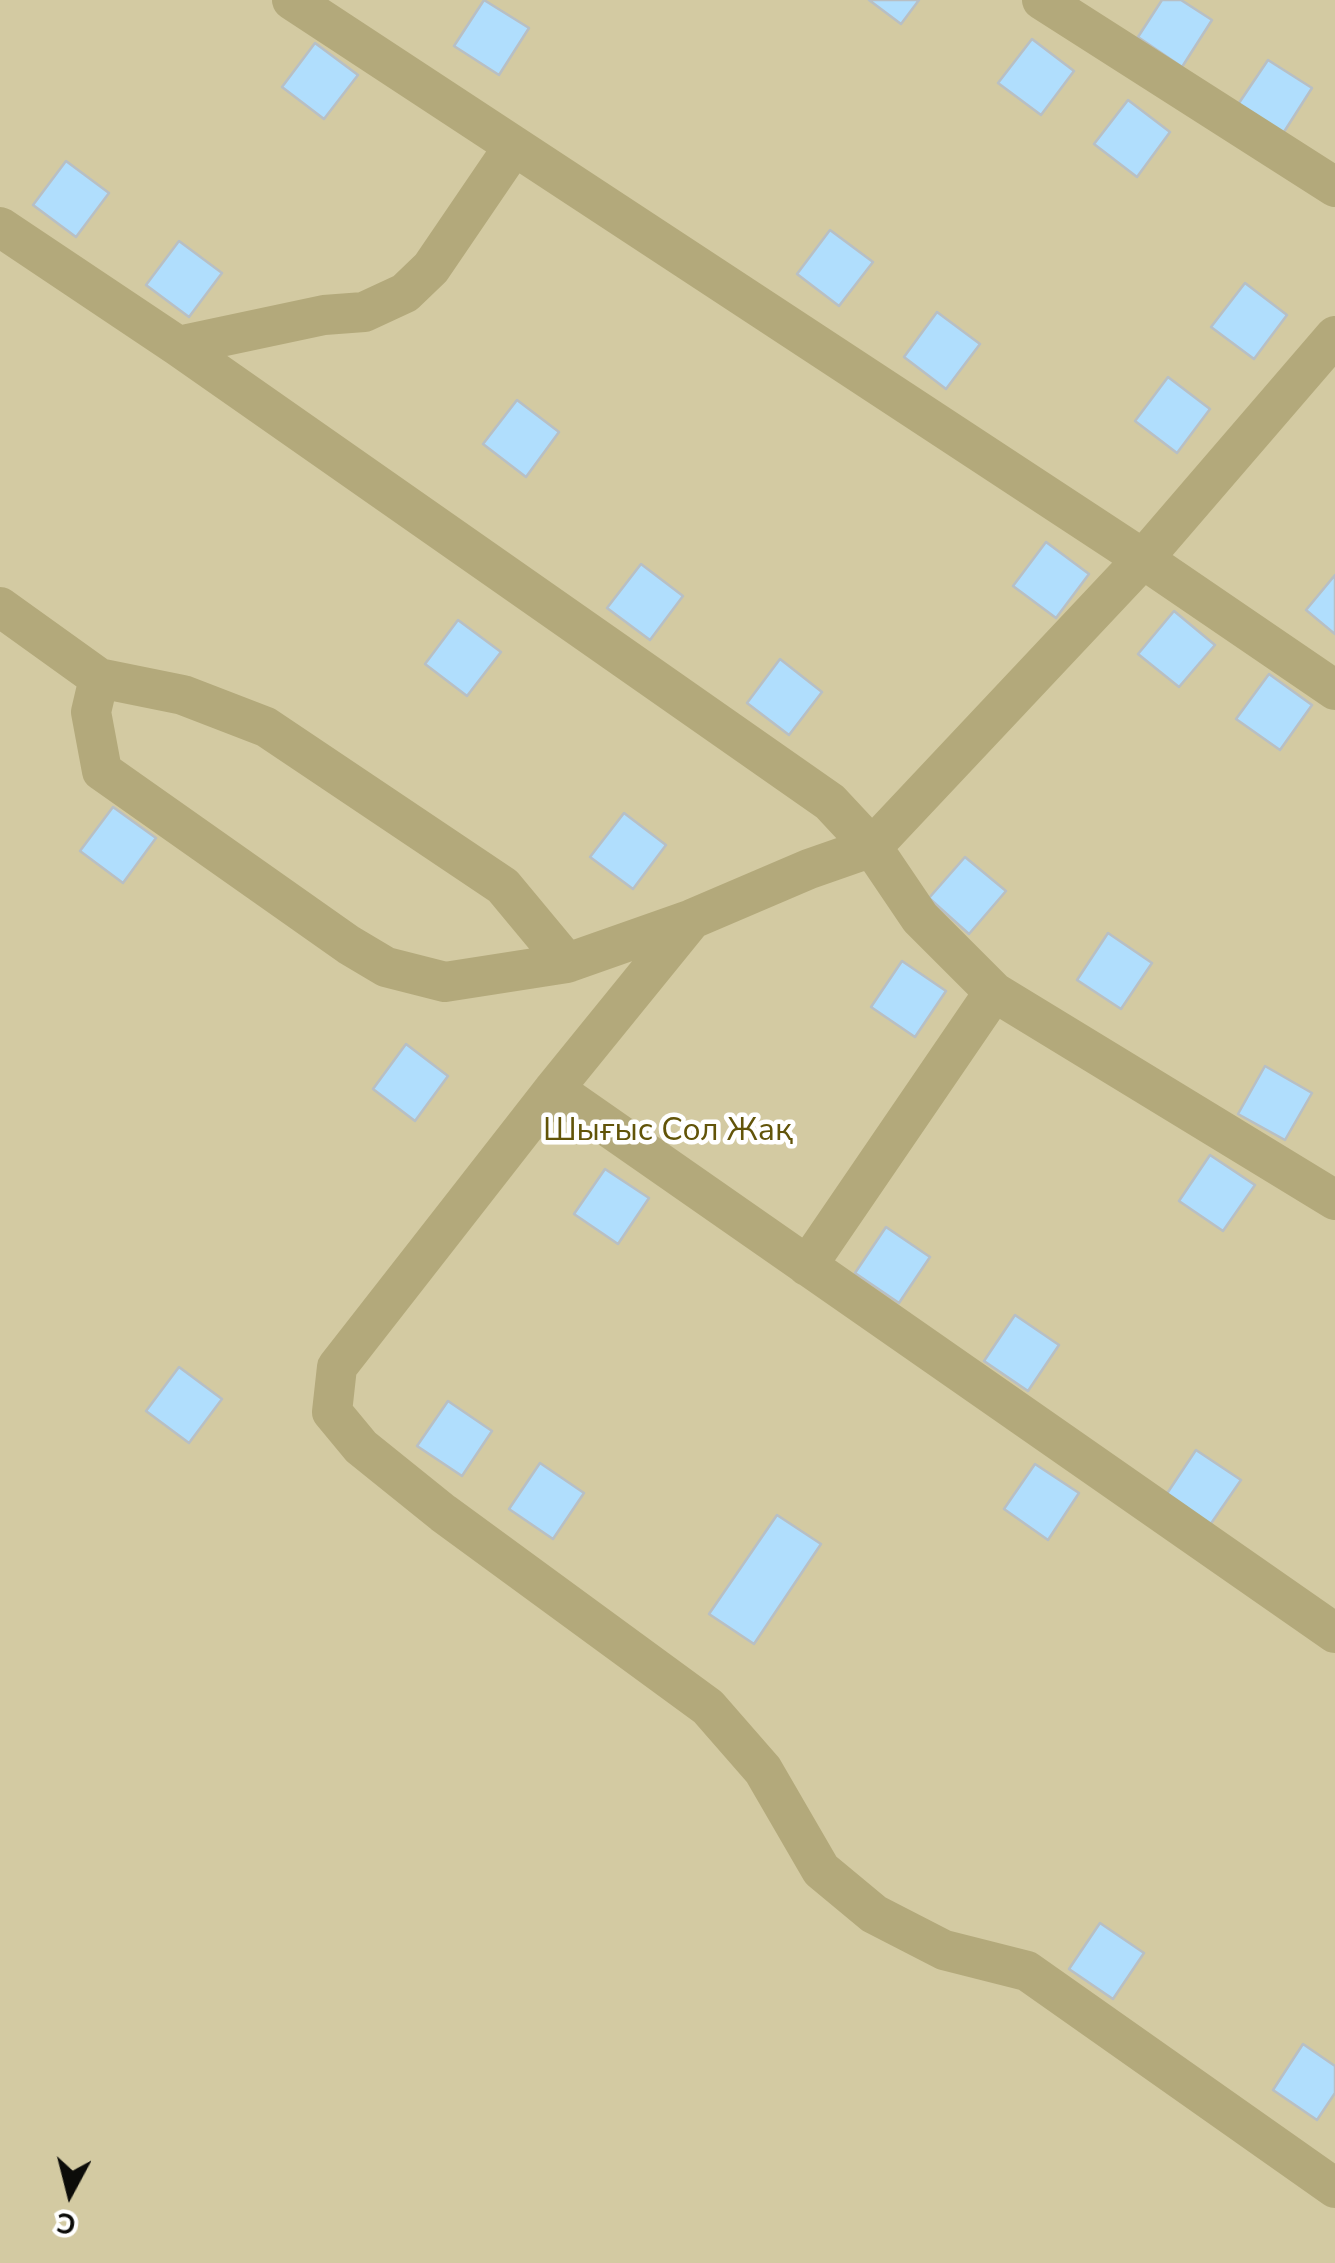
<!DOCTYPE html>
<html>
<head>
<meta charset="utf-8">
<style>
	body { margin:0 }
	#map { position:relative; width:1335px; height:2263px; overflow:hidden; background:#f7f6ee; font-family:"Nunito Sans",sans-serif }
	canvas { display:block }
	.north { position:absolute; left:20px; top:2143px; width:100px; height:100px; -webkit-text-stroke:8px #fff; paint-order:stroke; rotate:187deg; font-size:28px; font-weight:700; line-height:40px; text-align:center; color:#0c0c09 }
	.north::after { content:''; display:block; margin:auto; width:35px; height:45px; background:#0c0c09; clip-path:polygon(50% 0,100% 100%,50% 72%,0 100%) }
</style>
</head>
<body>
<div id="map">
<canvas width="1335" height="2263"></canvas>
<div class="north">С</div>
</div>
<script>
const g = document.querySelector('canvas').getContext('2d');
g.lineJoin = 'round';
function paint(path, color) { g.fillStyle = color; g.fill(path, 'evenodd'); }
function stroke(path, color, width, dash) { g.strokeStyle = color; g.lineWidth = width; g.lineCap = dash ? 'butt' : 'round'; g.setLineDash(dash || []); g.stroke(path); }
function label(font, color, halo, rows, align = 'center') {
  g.font = font + ' "Nunito Sans",sans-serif'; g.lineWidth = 9; g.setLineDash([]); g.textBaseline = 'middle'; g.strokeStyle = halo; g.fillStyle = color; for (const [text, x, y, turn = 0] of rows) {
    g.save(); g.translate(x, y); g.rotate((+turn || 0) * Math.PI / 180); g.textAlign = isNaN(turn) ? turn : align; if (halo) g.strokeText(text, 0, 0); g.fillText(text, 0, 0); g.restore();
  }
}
const green = new Path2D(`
	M0 0H1335V2263H0Z`);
const building = new Path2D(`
	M484 0 529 28 499 75 454 46Z
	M869 0H919L901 24Z
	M1162 0H1181L1212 20 1182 67 1138 37Z
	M1032 39 1074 71 1041 115 998 83Z
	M315 43 358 75 324 119 282 87Z
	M1268 60 1312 88 1282 135 1237 106Z
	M1128 100 1170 132 1137 177 1094 144Z
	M66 161 109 193 76 237 33 205Z
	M830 230 873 262 839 306 797 274Z
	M179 241 222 273 189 317 146 285Z
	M1245 283 1287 315 1254 359 1211 327Z
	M937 312 980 344 946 389 904 357Z
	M1168 377 1210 409 1177 453 1135 421Z
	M517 400 559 432 526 477 483 444Z
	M1046 542 1089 574 1056 618 1013 586Z
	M641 564 683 596 650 640 607 608Z
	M1335 575V634L1306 610Z
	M1174 611 1215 645 1179 687 1138 654Z
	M458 620 501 652 467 696 425 664Z
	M780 659 822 692 789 735 747 703Z
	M1269 674 1312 705 1280 750 1236 719Z
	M113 807 156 838 123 883 80 851Z
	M624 813 666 845 633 889 590 857Z
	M965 857 1006 891 969 934 929 898Z
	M1108 933 1152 963 1121 1009 1077 980Z
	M902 961 946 991 915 1037 871 1007Z
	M406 1044 448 1076 415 1121 373 1089Z
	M1265 1066 1312 1093 1285 1140 1238 1114Z
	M1210 1155 1255 1185 1223 1231 1179 1201Z
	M605 1169 649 1198 618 1244 574 1214Z
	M886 1227 930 1257 899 1303 855 1273Z
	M1015 1315 1059 1345 1028 1391 984 1361Z
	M179 1367 222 1399 189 1443 146 1411Z
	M448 1401 492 1431 462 1476 417 1446Z
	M1196 1450 1241 1480 1210 1525 1166 1495Z
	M540 1463 584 1493 553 1539 509 1509Z
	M1035 1464 1079 1493 1048 1540 1004 1509Z
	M777 1515 821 1544 754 1644 709 1614Z
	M1100 1923 1144 1953 1113 1999 1069 1969Z
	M1303 2044 1335 2066V2093L1317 2120 1273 2090Z`);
const street = new Path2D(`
	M292 0 1143 559 1335 690
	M1042 0 1335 187
	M0 227 178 346 830 802 872 847 920 918 994 992 1335 1200
	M1335 336 1143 559 872 847 809 869 692 919 554 1089 337 1367 332 1412 361 1447 443 1513 708 1707 763 1770 821 1870 874 1914 944 1950 1027 1971 1335 2188
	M178 346 324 315 364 312 405 293 431 268 514 146
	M0 607 99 678 183 695 266 727 503 886 567 963
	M99 678 91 712 102 771 349 945 386 967 445 982 567 963 692 919
	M554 1089 1335 1633
	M807 1266 994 992`);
const parkNames = [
	["Шығыс Сол Жақ",668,1132]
];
paint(green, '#d3caa2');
paint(building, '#b0defd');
stroke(building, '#b8bfc4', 2.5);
stroke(street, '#b3a97b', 40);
label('32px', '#625409', '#fff', parkNames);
</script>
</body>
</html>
